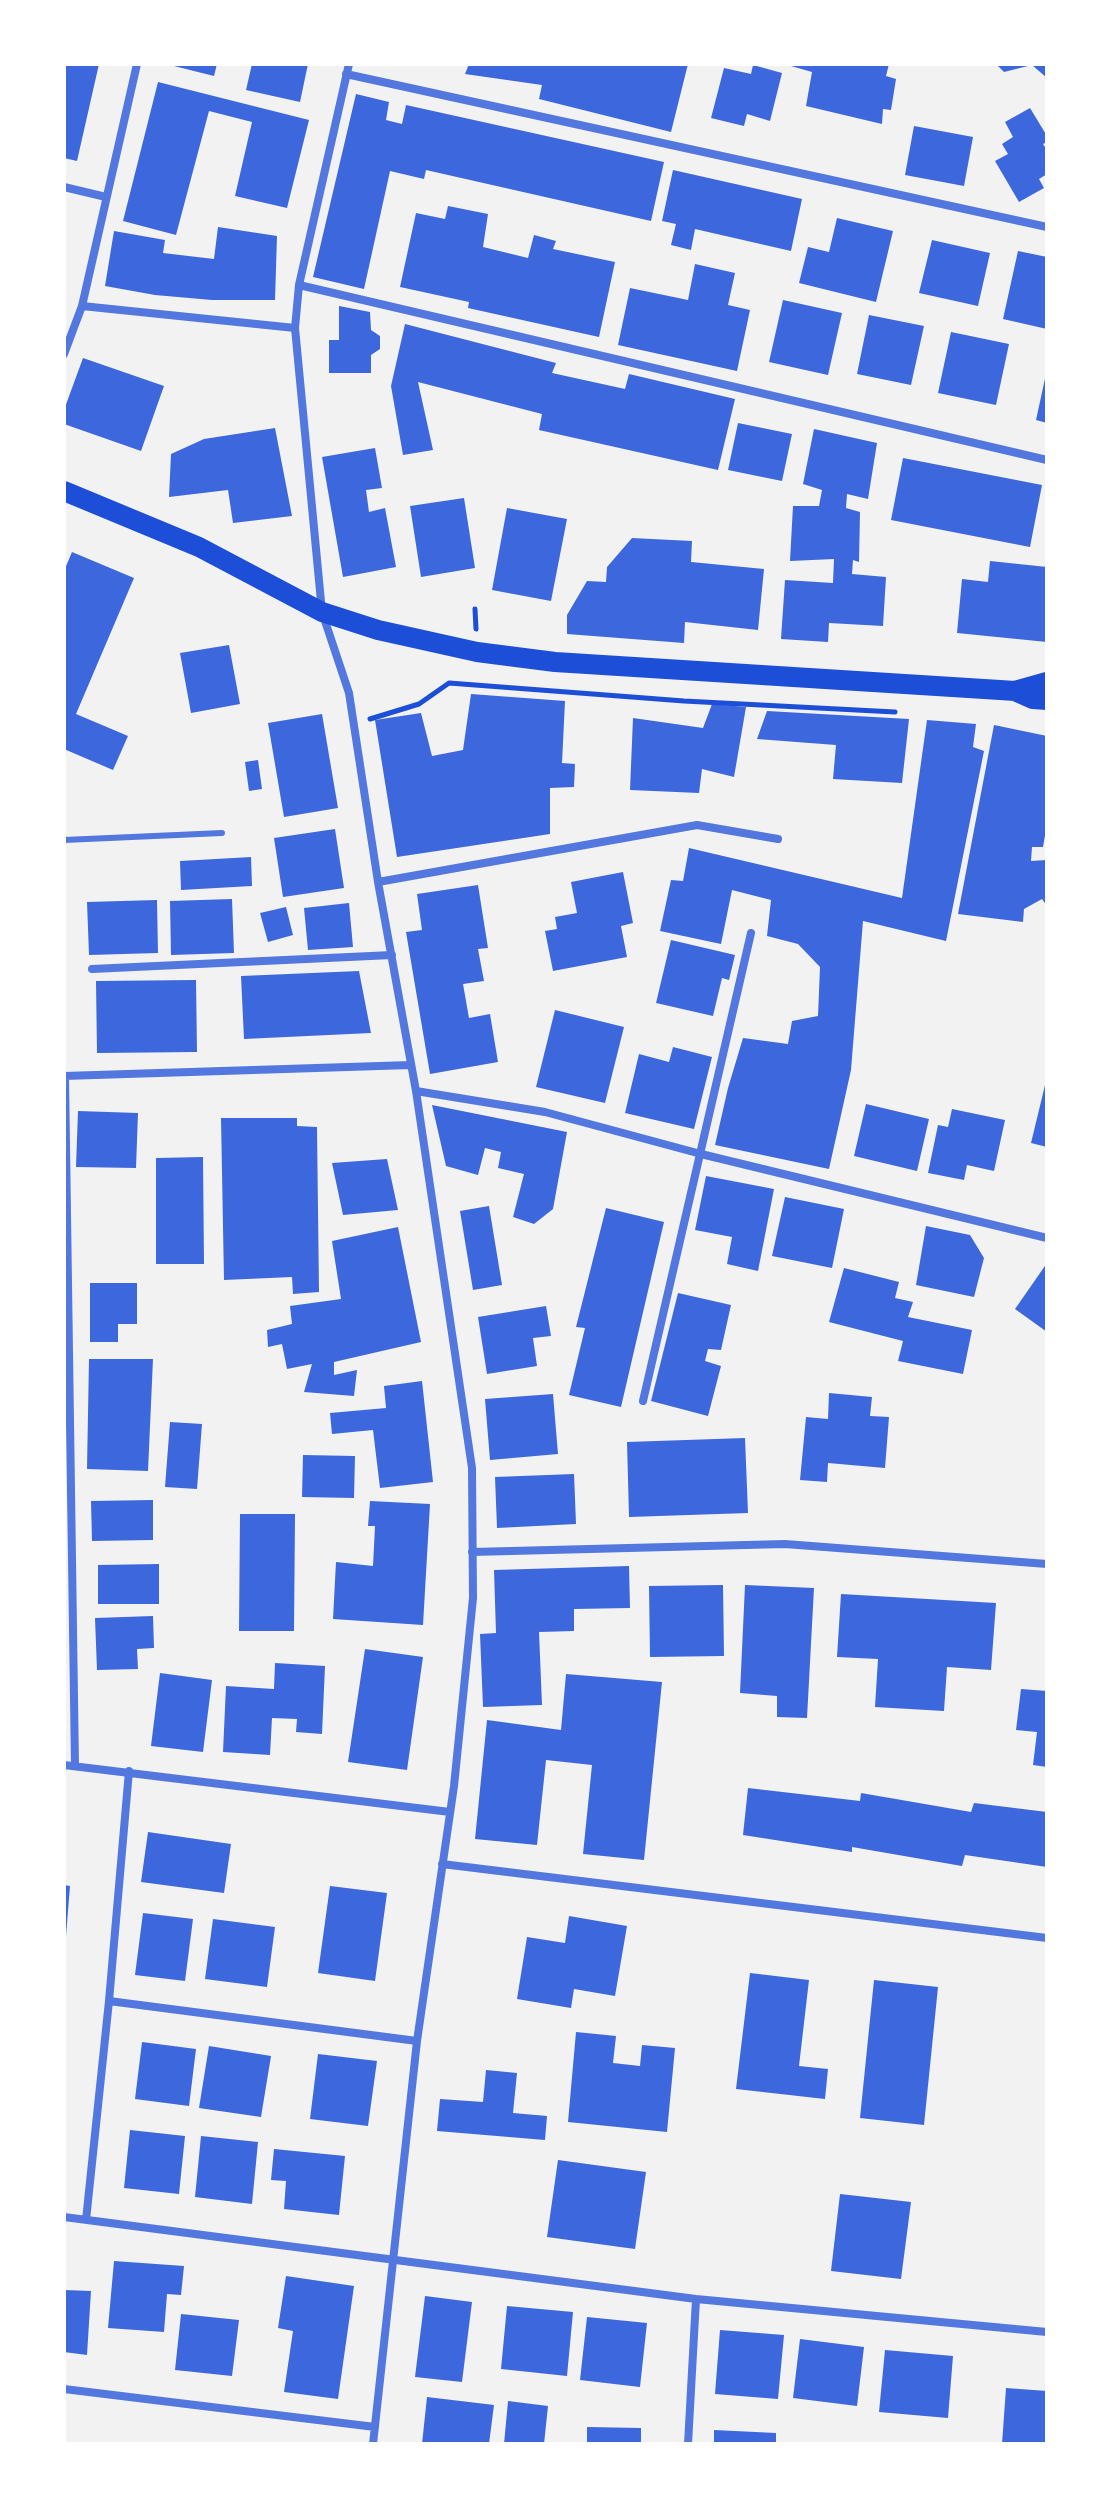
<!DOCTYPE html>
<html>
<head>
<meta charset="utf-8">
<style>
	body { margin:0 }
	#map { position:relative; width:1111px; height:2508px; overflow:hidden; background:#f2f2f2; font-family:Signika,sans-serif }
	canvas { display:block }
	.frame { position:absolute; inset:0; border:66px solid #fff; pointer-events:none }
</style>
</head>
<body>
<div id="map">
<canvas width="1111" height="2508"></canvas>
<div class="frame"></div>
</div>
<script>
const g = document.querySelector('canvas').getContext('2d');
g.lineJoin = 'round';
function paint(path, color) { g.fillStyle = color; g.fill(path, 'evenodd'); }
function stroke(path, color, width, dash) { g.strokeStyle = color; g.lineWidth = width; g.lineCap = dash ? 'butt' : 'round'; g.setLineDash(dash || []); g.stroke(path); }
const building = new Path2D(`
	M64 64H99L77 161 64 158Z
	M166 64H217L214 76Z
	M252 64H308L300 102 246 90Z
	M469 64H688L671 132 539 99 542 85 465 74Z
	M784 64H889L886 76 896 79 891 110 883 109 882 124 806 106 812 72Z
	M996 64H1047V78L1032 65 1004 72Z
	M753 65 782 73 770 121 747 114 744 126 711 118 724 68 751 74Z
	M158 82 309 120 287 208 235 196 252 122 209 111 176 235 123 221Z
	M356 94 389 102 386 120 402 124 406 105 664 162 651 221 426 170 424 179 390 171 364 289 313 277Z
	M1030 108 1047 136V142L1043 144 1047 150V174L1039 179 1044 188 1019 202 995 161 1008 154 1002 144 1013 137 1005 122Z
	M914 126 973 137 964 186 905 175Z
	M673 170 802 199 791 251 695 229 691 250 671 245 676 224 662 221Z
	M448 206 488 214 483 247 528 258 534 235 556 241 553 249 615 262 599 337 468 308 469 302 400 287 416 213 445 219Z
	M837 218 893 231 876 302 799 283 808 247 829 252Z
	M218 227 277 236 275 300H212L155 295 105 286 114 231 165 240 163 253 214 259Z
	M932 240 990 253 978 306 919 293Z
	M1018 251 1047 257V329L1003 319Z
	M695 264 735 273 728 305 750 310 737 371 618 345 630 288 688 300Z
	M783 300 842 313 828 375 769 362Z
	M339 306 370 312 371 330 380 336V349L371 355V373H329V340H339Z
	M869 315 924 326 911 385 857 374Z
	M405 324 556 363 552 373 625 389 629 374 735 399 718 470 539 430 542 414 418 382 433 450 403 455 391 386Z
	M951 332 1009 344 996 405 938 393Z
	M83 358 164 386 141 451 64 424V410Z
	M1046 374H1047V423L1036 420Z
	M738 423 792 434 782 481 728 470Z
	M275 428 292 516 233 523 228 490 169 497 171 454 204 439Z
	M814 429 877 443 868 499 847 494 846 508 860 512 859 562 853 560 852 574 886 577 883 626 829 623 828 642 781 639 785 580 833 583 834 559 790 561 793 506H819L822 490 803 484Z
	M375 448 382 488 366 490 369 512 385 508 396 567 343 577 322 457Z
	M903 458 1042 485 1030 547 891 520Z
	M464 498 475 568 421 577 410 506Z
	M507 508 567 519 551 601 492 590Z
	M632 538 692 541 691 562 764 569 758 630 685 622 684 643 567 634V615L587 581 606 582 607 567Z
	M72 552 134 578 76 714 128 736 113 770 64 749V571Z
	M990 561 1047 567V642L957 633 962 579 988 582Z
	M229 645 240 704 191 713 180 653Z
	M471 694 565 701 562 763 575 764 574 787 550 788V834L397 857 375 720 421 713 432 756 463 750Z
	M712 704 746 707 734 777 702 769 699 793 630 790 633 718 703 728Z
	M767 711 909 719 902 783 833 779 836 745 757 739Z
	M322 714 338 808 284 817 268 723Z
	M927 720 976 724 973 747 984 751 946 941 863 921 851 1070 829 1169 715 1145 728 1088 743 1038 788 1044 792 1021 818 1016 820 967 798 944 767 936 771 900 732 890 721 944 660 931 671 880 683 881 689 848 902 898Z
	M994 725 1047 736V824L1043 847H1032L1031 861 1047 860V906L1042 899 1024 909 1023 922 958 914Z
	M258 760 262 789 249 791 245 762Z
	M335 829 344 888 283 897 274 838Z
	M251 857 252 886 181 890 180 861Z
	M623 872 633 923 621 926 627 957 553 971 545 931 557 929 555 917 577 913 571 882Z
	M478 885 488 948 478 949 484 981 463 984 469 1018 490 1014 498 1062 430 1074 406 932 422 930 417 894Z
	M232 899 234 953 171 955 170 901Z
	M157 900 158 953 89 955 87 902Z
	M349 903 353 947 308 950 304 908Z
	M286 907 293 935 268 942 260 913Z
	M671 940 735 955 729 980 722 978 713 1016 656 1003Z
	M359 971 371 1033 244 1039 241 976Z
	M196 980 197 1052 97 1053 96 981Z
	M555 1010 624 1027 605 1103 536 1087Z
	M673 1047 712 1057 694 1129 625 1113 639 1054 669 1062Z
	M1046 1081H1047V1147L1031 1143Z
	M866 1104 929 1119 917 1171 854 1156Z
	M432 1105 567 1132 553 1209 534 1224 513 1217 524 1174 498 1168 501 1152 485 1148 478 1175 446 1166Z
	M952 1109 1005 1120 994 1171 967 1165 964 1180 928 1173 938 1125 948 1127Z
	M78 1111 138 1113 136 1168 76 1167Z
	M221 1118H297V1126L317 1127 319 1292 293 1294 292 1277 224 1280Z
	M203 1157 204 1264H156V1158Z
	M387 1159 398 1210 343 1215 332 1163Z
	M706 1176 774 1189 758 1271 727 1264 732 1237 695 1230Z
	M785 1197 844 1209 832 1268 772 1256Z
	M489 1206 502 1285 473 1290 460 1211Z
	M606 1208 664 1222 621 1407 569 1395 585 1328 576 1327Z
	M926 1226 970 1235 984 1258 974 1297 916 1285Z
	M398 1227 421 1342 334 1362V1375L357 1370 354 1396 304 1392 312 1364 287 1369 282 1344 268 1347 267 1330 292 1324 290 1306 341 1299 332 1241Z
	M1047 1263V1332L1015 1309Z
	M844 1268 899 1282 895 1298 913 1302 908 1317 972 1330 963 1374 898 1361 903 1341 829 1322Z
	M90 1283H137V1324H118V1342H90Z
	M678 1293 731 1305 721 1350 708 1349 705 1361 721 1366 708 1416 651 1401Z
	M546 1306 551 1336 533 1338 537 1366 487 1374 478 1317Z
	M89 1359H153L148 1471 87 1469Z
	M422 1381 433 1482 380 1488 373 1430 332 1434 330 1413 386 1408 384 1386Z
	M829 1393 872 1397 870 1416 889 1417 885 1468 828 1463 827 1482 800 1480 806 1417 828 1419Z
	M553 1394 558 1454 490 1460 485 1399Z
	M170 1422 202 1424 197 1489 165 1487Z
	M745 1438 748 1513 629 1517 627 1442Z
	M303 1455 355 1456 354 1498 302 1497Z
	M574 1474 576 1524 497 1528 495 1477Z
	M153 1500V1540L92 1541 91 1501Z
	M370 1501 430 1504 423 1625 333 1619 336 1562 373 1566 375 1526H368Z
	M240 1514H295L294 1631H239Z
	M159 1564V1604H98V1565Z
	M629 1566 630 1608 574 1609V1631L539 1632 542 1705 483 1707 480 1634 496 1633 494 1570Z
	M723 1585 724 1656 650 1657 649 1586Z
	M745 1585 814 1588 807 1718 777 1717V1696L740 1693Z
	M841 1594 996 1603 991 1670 947 1667 944 1711 875 1707 878 1659 837 1657Z
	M153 1616 154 1648 137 1649 138 1669 97 1670 95 1618Z
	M365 1649 423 1657 407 1770 348 1762Z
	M275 1663 325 1666 322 1734 296 1732 297 1719 272 1718 270 1755 223 1752 226 1686 274 1689Z
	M160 1673 212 1680 203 1752 151 1746Z
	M566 1674 662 1682 644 1860 583 1854 592 1765 546 1760 537 1845 475 1839 487 1720 561 1730Z
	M1021 1689 1047 1691V1767L1033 1765 1037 1732 1016 1730Z
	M748 1788 860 1801 861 1793 971 1812 974 1803 1047 1812V1867L965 1855 962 1866 852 1847V1852L743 1835Z
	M148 1832 231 1844 224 1893 141 1882Z
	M64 1885 70 1886 66 1936H64Z
	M330 1886 387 1893 375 1981 318 1973Z
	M143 1913 193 1919 185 1981 135 1975Z
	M569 1916 627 1926 615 1996 574 1989 571 2008 517 1999 527 1937 565 1943Z
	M213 1919 275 1927 267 1987 205 1979Z
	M750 1973 809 1980 799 2066 828 2069 825 2099 736 2089Z
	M874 1980 938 1987 924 2125 860 2118Z
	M576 2032 616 2036 613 2063 640 2066 642 2045 675 2048 667 2132 568 2122Z
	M142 2042 196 2049 189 2106 135 2099Z
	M209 2046 271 2056 261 2117 199 2108Z
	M318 2054 377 2061 368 2126 310 2119Z
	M486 2070 517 2073 513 2113 547 2116 545 2140 437 2131 440 2099 483 2102Z
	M130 2130 185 2136 179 2194 124 2188Z
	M201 2136 258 2142 252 2204 195 2197Z
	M274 2149 345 2156 339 2215 284 2209 286 2181 271 2180Z
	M558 2160 646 2172 635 2249 547 2237Z
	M840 2194 911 2202 901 2279 831 2271Z
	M114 2261 184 2266 181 2295 167 2294 164 2332 108 2328Z
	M286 2276 354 2286 338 2399 284 2392 293 2331 278 2328Z
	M64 2290 91 2291 87 2355 64 2352Z
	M425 2296 472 2302 462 2382 415 2377Z
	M507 2306 573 2312 567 2376 501 2369Z
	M181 2314 239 2320 232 2376 175 2370Z
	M587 2317 647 2323 640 2387 580 2380Z
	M720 2330 784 2335 778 2399 715 2394Z
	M800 2339 864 2347 857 2406 793 2398Z
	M885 2350 953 2356 948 2418 879 2412Z
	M1006 2388 1047 2391V2444H1002Z
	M427 2397 494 2405 489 2444H422Z
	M508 2401 548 2406 544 2444H504Z
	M587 2427 641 2428V2444H587Z
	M714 2430 776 2433V2444H714Z`);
const path = new Path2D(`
	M475 609 476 629
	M370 719 419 704 449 683 684 701 895 712`);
const service = new Path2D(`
	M64 840 222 833`);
const minor = new Path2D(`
	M349 64 299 285 295 328 322 612 349 693 378 882 416 1091 472 1468 473 1598 454 1786 417 2041 373 2444
	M346 74 1047 227
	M64 187 106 197
	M299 285 1047 460
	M82 306 295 328
	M64 354 82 306 137 64
	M378 882 697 825 778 839
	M92 969 392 955
	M64 1076 411 1065
	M65 1076 75 1766
	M416 1091 545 1112 701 1154 1047 1238
	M643 1401 751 933
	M472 1552 785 1544 1047 1564
	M64 1765 450 1812
	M442 1864 1047 1938
	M109 2001 417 2041
	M64 2217 696 2299 1047 2332
	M86 2220 109 2001 129 1771
	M64 2389 375 2427
	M688 2444 696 2299`);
const primary = new Path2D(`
	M64 491 199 547 322 612 378 630 477 652 555 662 1000 690 1015 691 1047 682
	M1015 691 1033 699 1047 700`);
paint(building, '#3d67dc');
stroke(path, '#1d4ed8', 5);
stroke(service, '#5277de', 6);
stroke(minor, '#5277de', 8);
stroke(primary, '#1d4ed8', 20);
</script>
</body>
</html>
